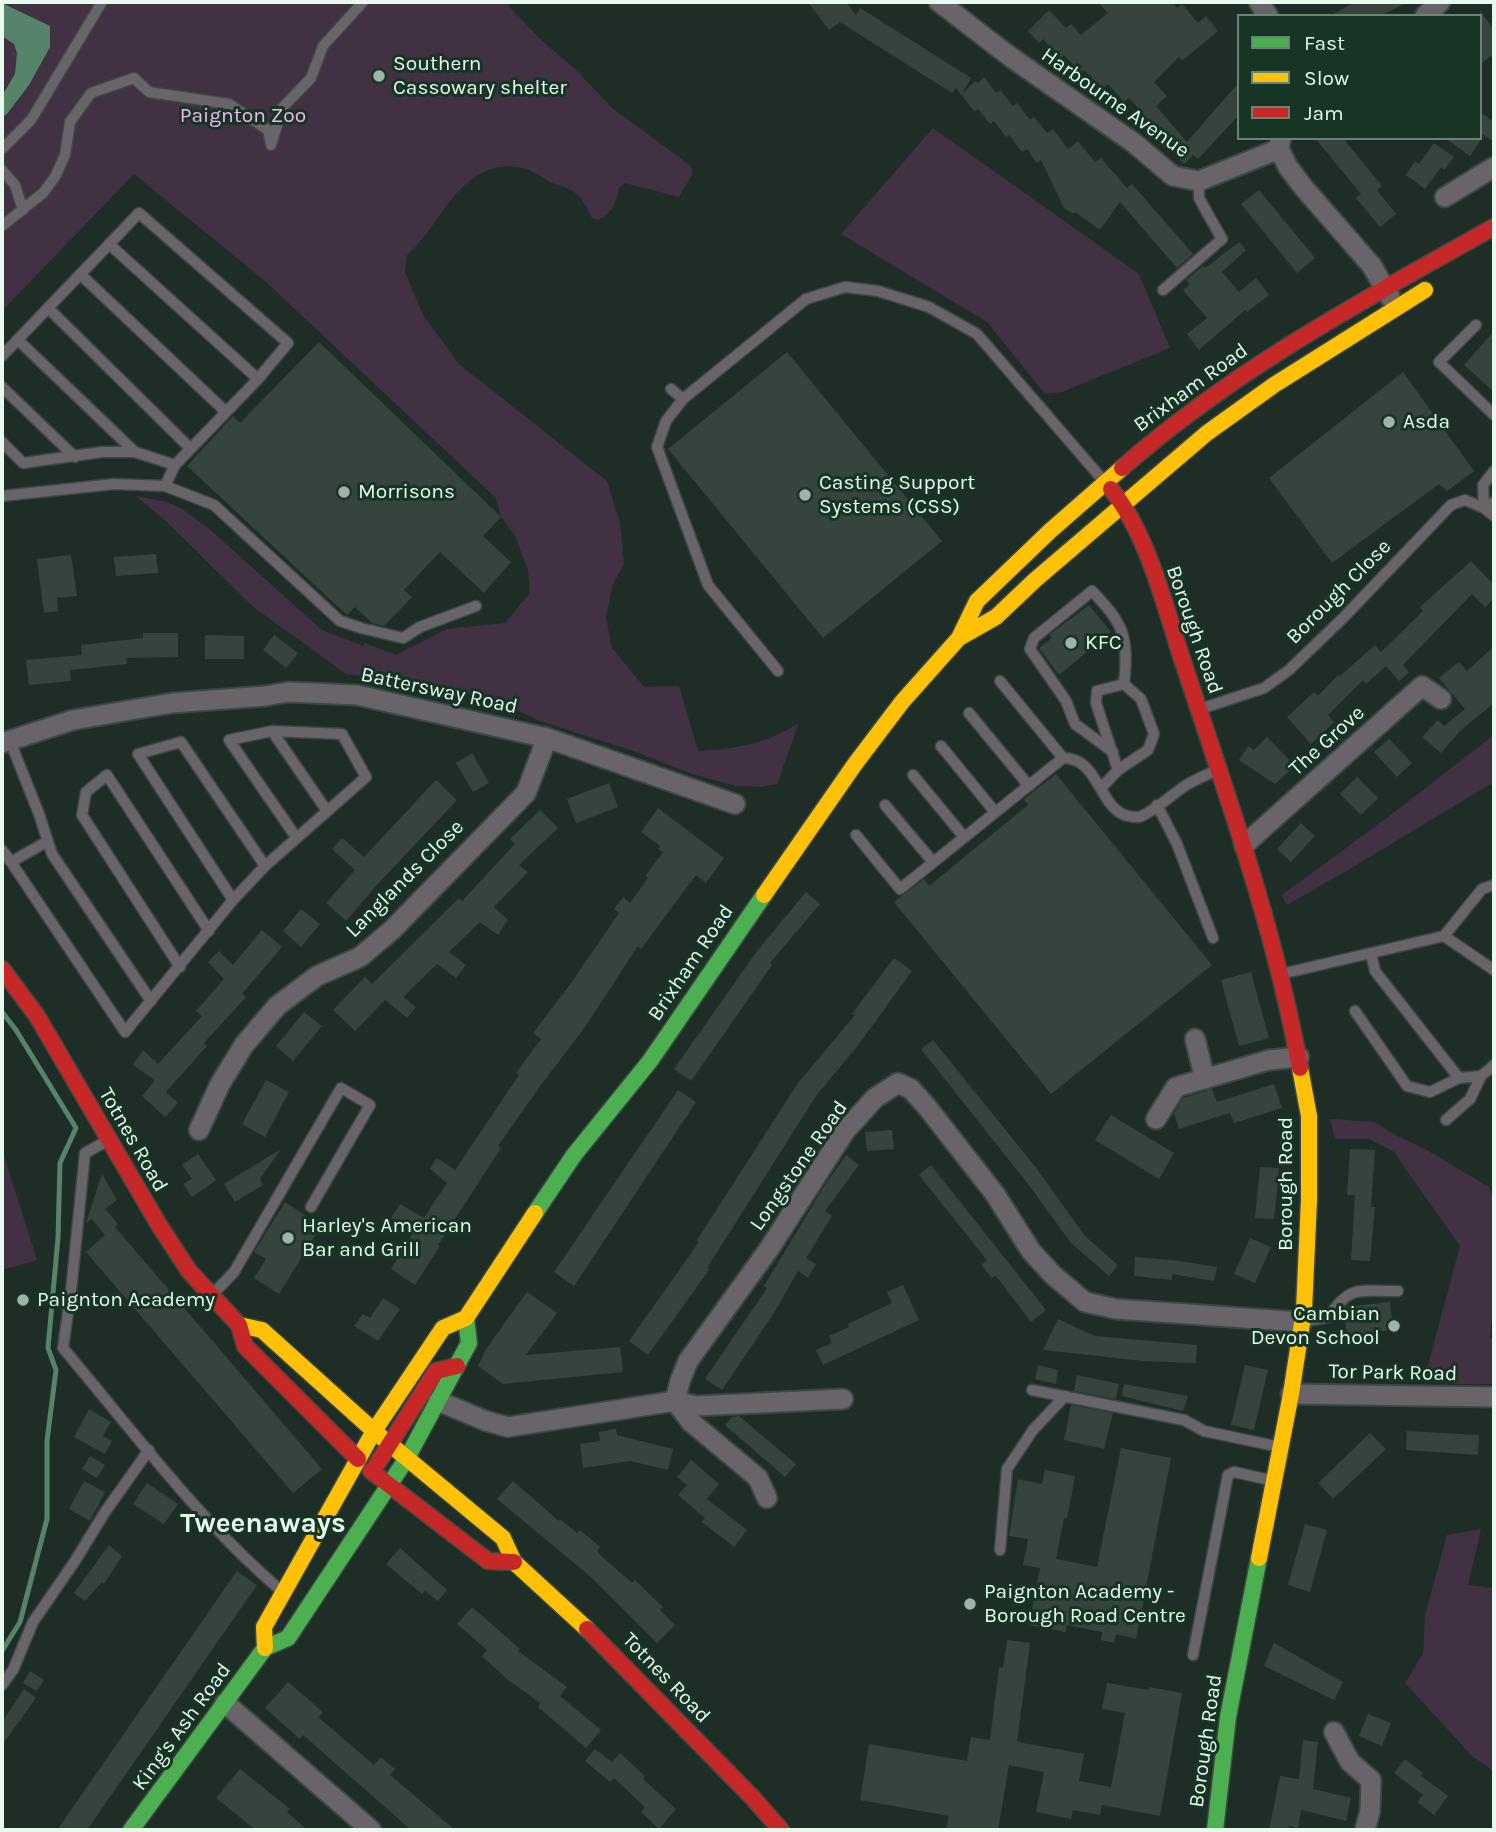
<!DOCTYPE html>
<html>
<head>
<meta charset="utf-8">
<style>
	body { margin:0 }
	#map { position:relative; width:1496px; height:1832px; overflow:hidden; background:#1e2e26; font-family:Karla,sans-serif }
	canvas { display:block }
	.frame { position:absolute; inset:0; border:4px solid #e8f9ee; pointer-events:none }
	.legend { position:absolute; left:1237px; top:14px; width:245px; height:126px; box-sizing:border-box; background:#173525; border:2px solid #6b8375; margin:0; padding:9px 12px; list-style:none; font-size:21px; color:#e8f9ee }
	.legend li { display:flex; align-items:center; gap:14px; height:35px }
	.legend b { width:35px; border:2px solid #6b8375 }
</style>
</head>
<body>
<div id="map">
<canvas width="1496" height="1832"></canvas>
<div class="frame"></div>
<ul class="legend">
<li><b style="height:9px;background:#4caf50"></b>Fast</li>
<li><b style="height:9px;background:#ffc107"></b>Slow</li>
<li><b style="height:9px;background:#c62828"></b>Jam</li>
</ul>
</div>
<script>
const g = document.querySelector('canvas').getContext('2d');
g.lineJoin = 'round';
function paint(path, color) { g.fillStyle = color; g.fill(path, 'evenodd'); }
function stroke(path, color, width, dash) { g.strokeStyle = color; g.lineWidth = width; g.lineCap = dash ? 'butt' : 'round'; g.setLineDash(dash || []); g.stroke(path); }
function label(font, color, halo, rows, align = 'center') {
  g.font = font + ' Karla,sans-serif'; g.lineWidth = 6; g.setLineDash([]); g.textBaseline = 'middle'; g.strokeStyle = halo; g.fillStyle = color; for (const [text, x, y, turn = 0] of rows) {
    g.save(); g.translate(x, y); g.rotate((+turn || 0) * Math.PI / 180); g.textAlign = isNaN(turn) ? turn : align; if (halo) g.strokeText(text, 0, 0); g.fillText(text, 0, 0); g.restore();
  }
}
const green = new Path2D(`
	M2 2H505L541 40 574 68 612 108 691 166 693 173 679 197 625 183 619 188C618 201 610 216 597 220L592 218C587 210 583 197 574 192 565 186 554 185 545 179 509 154 476 168 451 200 436 219 425 239 407 255L405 272 423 315 460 365 607 481 620 523 624 564 613 584 606 617 612 648 644 687 679 686 698 751C740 748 763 745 799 723L777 784 761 787 736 786 692 774 639 753 540 721 488 697 407 680 346 674 252 606 167 522 136 496 167 502 182 509 207 527 322 630 363 646 365 643 396 655 447 629 505 623 530 593 528 570 515 536 501 517 496 498 265 281 134 174 2 311Z
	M933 128 1139 274 1170 348 1062 392 1045 394 987 322 841 234Z
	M1494 735V782L1353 867 1287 905 1282 895 1384 820Z
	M1330 1119 1375 1122 1397 1136 1425 1149 1489 1187 1494 1200V1297L1490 1338H1494V1384H1458L1424 1380 1460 1246 1393 1151 1369 1139H1335Z
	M2 1149 37 1260 2 1270Z
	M1481 1529 1468 1585 1494 1588V1771L1473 1757 1405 1683 1423 1654 1425 1615 1447 1535Z`);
const water = new Path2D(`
	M2 3 50 26V47L29 85 6 115 2 116V96L15 74 17 53 14 44 2 36Z`);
const stream = new Path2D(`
	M2 1012 16 1030 76 1128 60 1163 58 1238 48 1348 56 1370 47 1441V1519L20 1622 2 1651`);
const building = new Path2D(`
	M808 2H846L856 15 860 8 971 78 962 94 975 81 978 83 984 77 996 93 1000 90 1013 106 1017 103 1030 120 1034 117 1047 133 1053 129 1068 149 1078 141 1095 162 1101 158 1127 188 1132 184 1193 254 1177 268 1120 202 1100 230 1075 212 1074 214 1064 208 1041 160 1037 163 1027 149 1022 152 1009 135 1006 137 994 121 990 124 978 109 974 111 956 88 952 93 840 22 829 30Z
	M1098 2H1172L1177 8 1182 4 1198 23 1206 16 1218 31 1183 60 1179 57 1154 82 1167 96 1156 106 1187 142 1239 82V115L1198 159 1193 155 1184 164 1173 152 1175 150 1129 98 1124 102 1108 84 1103 89 1084 70 1081 73 1064 55 1061 58 1043 39 1039 43 1028 31 1049 10 1066 28 1071 24 1081 35 1108 13Z
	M1355 2H1408L1380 16H1330Z
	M1480 10 1494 30V54L1480 64Z
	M1480 112 1494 122V142L1480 133Z
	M1315 138H1343L1382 186 1377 190 1396 214 1380 227 1356 198 1361 194Z
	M1445 138H1482L1470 156Z
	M1434 143 1454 157 1444 170 1441 167 1425 189 1406 175 1415 161 1419 164Z
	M1259 190 1315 258 1297 273 1241 204Z
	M1239 242 1246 250 1222 272 1239 292 1256 278 1269 295 1247 312 1245 310 1199 350 1187 334 1207 318 1183 290 1190 284 1186 280 1203 266 1205 268Z
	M1494 331V392L1464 365Z
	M319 342 501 517 483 536 511 562 484 593 440 552 404 590 412 597 384 626 372 623 355 607 347 615 187 466 233 416 240 423Z
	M787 352 942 541 823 638 668 449Z
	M1403 372 1474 471 1447 491 1439 484 1332 563 1269 478Z
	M156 554 158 573 116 576 114 557Z
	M71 555 77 596 57 598 58 611 44 613 37 559Z
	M1471 561 1494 585V598L1485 607 1472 594 1403 665 1409 672 1399 681 1386 666 1366 684 1363 680 1328 715 1334 722 1311 744 1287 717 1314 692 1318 696 1338 675 1339 677 1375 645 1381 652 1423 611 1420 607Z
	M1089 605 1111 632 1059 675 1039 648 1052 638 1049 635Z
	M143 633H178V657L126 658 127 664 70 670 71 681 29 685 26 660 82 655 81 645 143 638Z
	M205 635 244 636V659H205Z
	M274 635 298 653 286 668 263 650Z
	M1494 646V703L1461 730 1441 753 1422 737 1438 720 1444 726 1465 709 1439 678 1459 662 1467 671Z
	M1267 737 1295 766 1275 784 1239 760 1248 746 1254 750Z
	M1389 739 1412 763 1397 777 1374 752Z
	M472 753 489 783 473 792 456 763Z
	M1056 774 1212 965 1051 1094 894 902 924 879 929 886 1028 805 1024 799Z
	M1357 777 1378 798 1361 815 1340 794Z
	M436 780 457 800 375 887 346 921 326 903 355 870 332 849 342 838 364 857Z
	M609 783 618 807 576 823 567 799Z
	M658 808 724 858 706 883 696 875 641 949 638 946 585 1027 538 1089 498 1146 501 1148 438 1245 440 1246 415 1285 391 1269 413 1233 391 1218 400 1204 424 1218 447 1183 430 1169 437 1158 455 1170 519 1075 516 1073 541 1039 533 1033 571 983 619 913 614 909 623 897 630 903 648 878 645 876 663 852 658 849 660 846 641 832Z
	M540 810 558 828 519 865 528 872 494 907 508 920 498 935 480 922 449 952 466 965 456 978 437 964 403 997 416 1007 407 1018 385 1000 355 1031 333 1010 365 977 372 984 459 898 462 901 515 844 510 839Z
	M1301 823 1315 836 1291 862 1277 849Z
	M806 892 820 904 770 963 772 965 691 1081 674 1069 757 951Z
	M301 909 320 924 301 947 283 931Z
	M262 930 282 947 242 994 246 997 204 1043 207 1046 166 1092 178 1103 165 1117 142 1096 155 1080 133 1065 143 1050 158 1064 202 1016 196 1011 224 979 208 962 219 951 233 965Z
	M894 958 912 971 859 1044 816 1096 707 1268 709 1270 648 1355 629 1341 699 1242 697 1240 798 1083 855 1015 852 1014Z
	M1251 972 1269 1038 1239 1046 1221 980Z
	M304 1012 322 1026 293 1061 276 1046Z
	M933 1040 1037 1169 1085 1236 1118 1265 1109 1276 1071 1243 1031 1188 921 1049Z
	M266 1080 289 1092 265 1137 242 1124Z
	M1274 1084 1282 1108 1234 1123 1230 1113 1179 1129 1174 1113 1183 1098 1212 1089 1217 1102Z
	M678 1090 696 1102 574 1286 554 1272Z
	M1111 1115 1174 1153 1159 1179 1095 1140Z
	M892 1130 894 1149 867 1151 865 1132Z
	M281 1149 260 1179 263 1185 235 1202 224 1184Z
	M1350 1149 1375 1150 1371 1207H1375L1370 1261 1351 1260 1355 1195H1347Z
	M198 1154 216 1180 192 1197 183 1184 192 1179 182 1165Z
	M846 1155 859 1165 825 1211 832 1216 806 1258 816 1264 808 1278 798 1271 774 1313 722 1390 705 1379 767 1288 764 1286 823 1188Z
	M931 1165 1046 1310 1031 1322 996 1276 992 1278 981 1265 987 1260 919 1175Z
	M1260 1167 1279 1168 1274 1219 1255 1218Z
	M102 1174 117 1200 105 1209 118 1224 115 1227 322 1469 293 1493 86 1252 105 1235 92 1219 86 1223Z
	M285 1202 321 1226 279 1294 254 1278 266 1259 254 1252Z
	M1250 1238 1271 1247 1255 1283 1234 1274Z
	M1135 1257 1180 1261 1217 1267 1214 1281 1172 1274V1280L1134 1276Z
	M903 1285 919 1320 823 1365 816 1350 832 1343 829 1336 849 1327 848 1324 892 1303 887 1292Z
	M527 1292 557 1313 526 1355 620 1347 623 1372 503 1384 478 1366 486 1349Z
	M383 1298 400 1309 378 1341 354 1326 363 1314 370 1318Z
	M1390 1302 1393 1330 1347 1335 1344 1309 1346 1307Z
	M1058 1319 1095 1336 1197 1345 1196 1363 1143 1361 1043 1350Z
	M1038 1365 1058 1370 1056 1384 1035 1379Z
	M1245 1365 1268 1370 1254 1430 1231 1425Z
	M1077 1375 1119 1384 1116 1399 1074 1391Z
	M1124 1384 1188 1396 1183 1411 1122 1396Z
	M1071 1405 1113 1413 1104 1449 1064 1440Z
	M89 1409 111 1422 103 1436 112 1441 105 1454 74 1437Z
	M739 1416 796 1464 785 1477 725 1425 732 1417Z
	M616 1429 617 1435 673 1449 668 1470 630 1461 583 1468 580 1444 600 1441 599 1432Z
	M1407 1431 1479 1435 1478 1455 1406 1450Z
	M1370 1433 1386 1449 1333 1499 1318 1483Z
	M1121 1448 1171 1458 1136 1639 1116 1634 1114 1643 1101 1640 1102 1632 1067 1625 1066 1632 1029 1625 1040 1568 1023 1565 1028 1539 1009 1536 1018 1479 1042 1484 1045 1470 1075 1476 1067 1518H1064L1056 1559 1097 1567Z
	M90 1456 105 1465 97 1478 82 1469Z
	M691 1460 719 1484 707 1499 747 1530 734 1547 702 1522 705 1518 678 1495 687 1485 677 1477Z
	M84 1481 105 1492 90 1521 69 1509Z
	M513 1481 559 1521 560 1519 577 1533 580 1530 600 1547 597 1552 632 1583 635 1580 663 1607 660 1610 675 1625 657 1643 591 1577 497 1499Z
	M147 1483 178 1504 164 1524 133 1504Z
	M1305 1524 1327 1530 1310 1592 1288 1585Z
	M109 1545 122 1556 104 1584 102 1582 85 1601 74 1593Z
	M400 1548 447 1590 438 1601 425 1591 422 1594 386 1564Z
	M237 1571 257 1585 87 1830H57Z
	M472 1607 520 1649 518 1651 567 1687 560 1696 601 1730 586 1748 538 1707 540 1703 507 1679 482 1656 487 1650 457 1624Z
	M1007 1640 1030 1643 1017 1742 1084 1754 1079 1781 1111 1787 1125 1713 1102 1709 1107 1683 1149 1690V1687L1182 1693 1160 1816 1102 1805 1100 1815 1073 1810 1071 1819 1036 1812 1044 1772 1009 1765 998 1830H946L949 1816 860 1800 869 1744 967 1761 971 1737 990 1740 999 1667 1003 1668Z
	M1274 1643 1343 1682 1334 1700 1264 1666Z
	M30 1671 44 1680 37 1691 23 1683Z
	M288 1682 323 1712 318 1717 374 1765 381 1757 395 1769 390 1775 455 1830H411L303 1735 300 1739 265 1708Z
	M24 1689 36 1698 2 1745V1722Z
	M1368 1714 1391 1723 1382 1746 1359 1736Z
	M1303 1740 1318 1742 1313 1789 1351 1798 1346 1821 1301 1810 1298 1828 1289 1826 1288 1830H1269L1280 1776 1299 1779Z
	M595 1749 612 1762 620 1753 645 1776 643 1779 676 1809 659 1829 641 1812 645 1807 614 1778 610 1782 585 1761Z
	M1405 1759 1423 1773 1421 1776 1448 1796 1434 1815 1417 1802 1423 1795 1394 1773Z
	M240 1769 290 1809 287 1812 307 1830H256L216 1798Z`);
const lane = new Path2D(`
	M2 149 31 120 102 2
	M2 170 15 185 23 210
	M2 226 43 193 55 177 65 155 70 122 91 93 134 78 149 92 229 104 268 130 271 145 283 107 311 78 323 46 363 2
	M109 244 258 379
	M80 274 225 411
	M1163 290 1222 239 1199 198V181
	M48 308 190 448
	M1476 325 1439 362 1494 415
	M18 340 135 452
	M2 356 139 213 288 343 258 379 175 465 165 486
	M2 387 75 457
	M671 389 683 399
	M2 442 23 463 102 452H135L175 465
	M1494 471 1483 485 1484 508 1494 502
	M2 496 114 484 165 486 214 505 340 621 361 628 403 638 420 627 476 606
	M778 671 708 585 657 447 666 421 683 399 806 299 845 287 878 291 929 307 977 334 1102 479
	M1000 681 1063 758
	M1200 709 1264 688 1289 670 1344 617 1451 505 1465 500 1484 508 1494 516
	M969 713 1029 786
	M10 741 39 814 52 854 151 1001
	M941 746 995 812
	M1113 752 1075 724 1066 701 1030 649 1034 638 1092 591C1124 624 1129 637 1124 684
	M913 775 964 837
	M1102 787 1118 770 1148 750 1154 734 1141 699 1124 684 1097 691 1096 703 1118 770
	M885 805 933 862
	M1157 805 1177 844 1213 938
	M856 835 900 889 1063 758C1099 757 1099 810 1128 816 1131 817 1135 817 1139 817 1151 814 1176 791 1188 784 1197 779 1208 774 1217 770
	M296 837 229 740 272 731 327 811
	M48 841 11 862 125 1032 233 900 265 866 366 777 342 734 272 731
	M2 850 11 862
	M233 900 138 754 181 742 265 866
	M1444 936 1494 970
	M1371 954 1375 971 1459 1078 1481 1076 1494 1065
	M180 967 82 815 86 792 107 775 209 931
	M1281 974 1444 936 1482 889 1494 885
	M1355 1011 1407 1086 1430 1092 1459 1078
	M1446 1120 1470 1099 1481 1076
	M105 1142 85 1153 71 1291 63 1348C132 1430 197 1518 278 1588
	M215 1292 234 1272 341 1088 370 1105 311 1207
	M1306 1321 1329 1317C1350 1283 1361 1292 1398 1291
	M1032 1390 1184 1420 1204 1431 1280 1447
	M1000 1550 1007 1469 1033 1430 1065 1396
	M1193 1655 1228 1475 1234 1472 1270 1480
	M2 1685 13 1670 33 1622 75 1561 105 1512 149 1450`);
const street = new Path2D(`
	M939 2 1012 58 1134 143 1173 176 1199 181 1279 149
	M1259 2 1268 16
	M1425 16 1440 2
	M1281 138 1279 149 1288 167 1304 188 1372 266 1390 297
	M1445 197 1494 167
	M2 743 73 720 172 703 265 696 288 692 357 695 547 738 735 804
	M1244 845 1422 686 1441 699
	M1195 1039 1205 1079
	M1156 1119 1176 1087 1269 1060 1299 1057
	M199 1130 220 1084 244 1045 277 1006 317 976 360 957 392 930 526 793 547 738
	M1291 1394 1494 1397
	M438 1401 486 1421 508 1427 675 1401 680 1381 688 1361 769 1249 845 1131 875 1098 898 1083 911 1089 927 1107 995 1194 1031 1251 1053 1275 1085 1302 1116 1309 1302 1322
	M675 1401 695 1406 843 1399
	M675 1401 691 1422 758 1478 767 1498
	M225 1703 371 1830
	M1334 1732 1350 1762 1371 1780 1370 1811 1365 1830`);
const fast = new Path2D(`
	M535 1213 574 1155 650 1061 764 895
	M407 1458 469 1343 466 1318
	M131 1830 265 1648 288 1638 407 1458
	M1215 1830 1228 1717 1259 1558`);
const slow = new Path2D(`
	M959 638 996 617 1035 580 1207 433 1274 385 1425 290
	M764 895 855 764 902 702 959 638 977 601 1050 531 1122 468
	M239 1325 262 1330 374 1431 443 1328 466 1318 535 1213
	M1259 1558 1291 1394 1304 1310 1309 1200V1116L1300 1068
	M265 1648 264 1627 374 1431 503 1538 514 1562 587 1629`);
const jam = new Path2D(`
	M1122 468C1233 370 1365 299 1494 227
	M1111 489C1149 536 1165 608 1184 665 1228 798 1275 930 1300 1068
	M2 969 37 1016 159 1225 189 1271 239 1325 245 1346 358 1459
	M377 1464 436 1371 457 1366
	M371 1471 488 1561 514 1562
	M587 1629 752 1797 781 1830`);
const markers = [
	[379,76,7,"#a1b2a8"],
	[1389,422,7,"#a1b2a8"],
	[344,492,7,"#a1b2a8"],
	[805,495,7,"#a1b2a8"],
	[1071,643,7,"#a1b2a8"],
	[288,1238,7,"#a1b2a8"],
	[23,1300,7,"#a1b2a8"],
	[1394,1326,7,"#a1b2a8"],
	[970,1604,7,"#a1b2a8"]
];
const poiNames = [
	["Southern",393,64],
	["Cassowary shelter",393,88],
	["Asda",1403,422],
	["Casting Support",819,483],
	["Systems (CSS)",819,507],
	["Morrisons",358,492],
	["KFC",1085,643],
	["Harley's American",302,1226],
	["Bar and Grill",302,1250],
	["Paignton Academy",37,1300],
	["Cambian",1380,1314,"right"],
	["Devon School",1380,1338,"right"],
	["Paignton Academy -",984,1592],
	["Borough Road Centre",984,1616]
];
const streetNames = [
	["Harbourne Avenue",1115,103,35],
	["Brixham Road",1191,388,-36],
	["Borough Close",1339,592,-45],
	["Borough Road",1194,630,71],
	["Battersway Road",439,691,12],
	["The Grove",1327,741,-42],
	["Langlands Close",405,879,-45],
	["Brixham Road",691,963,-56],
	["Totnes Road",133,1140,60],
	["Longstone Road",799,1166,-55],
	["Borough Road",1286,1184,-90],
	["Tor Park Road",1393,1373,1],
	["Totnes Road",666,1678,46],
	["King's Ash Road",182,1727,-54],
	["Borough Road",1206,1741,-82]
];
const parkNames = [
	["Paignton Zoo",243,116]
];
const districtNames = [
	["Tweenaways",263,1524]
];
paint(green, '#413142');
paint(water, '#56846a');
stroke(stream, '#56846a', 5);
paint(building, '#37443d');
stroke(lane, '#3c4942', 13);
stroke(street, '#3c4942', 23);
stroke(fast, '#3c4942', 19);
stroke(slow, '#3c4942', 19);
stroke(jam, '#3c4942', 19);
stroke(lane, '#68646a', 10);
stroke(street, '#68646a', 19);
stroke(fast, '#4caf50', 16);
stroke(slow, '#ffc107', 16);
stroke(jam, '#c62828', 16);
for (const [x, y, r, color] of markers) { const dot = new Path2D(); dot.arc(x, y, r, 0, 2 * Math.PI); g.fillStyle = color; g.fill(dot); stroke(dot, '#173525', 2.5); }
label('21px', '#e8f9ee', '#173525', poiNames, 'left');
label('21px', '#e8f9ee', '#173525', streetNames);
label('21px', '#f1b7ef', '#173525', parkNames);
label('bold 28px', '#e8f9ee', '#173525', districtNames);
</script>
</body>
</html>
